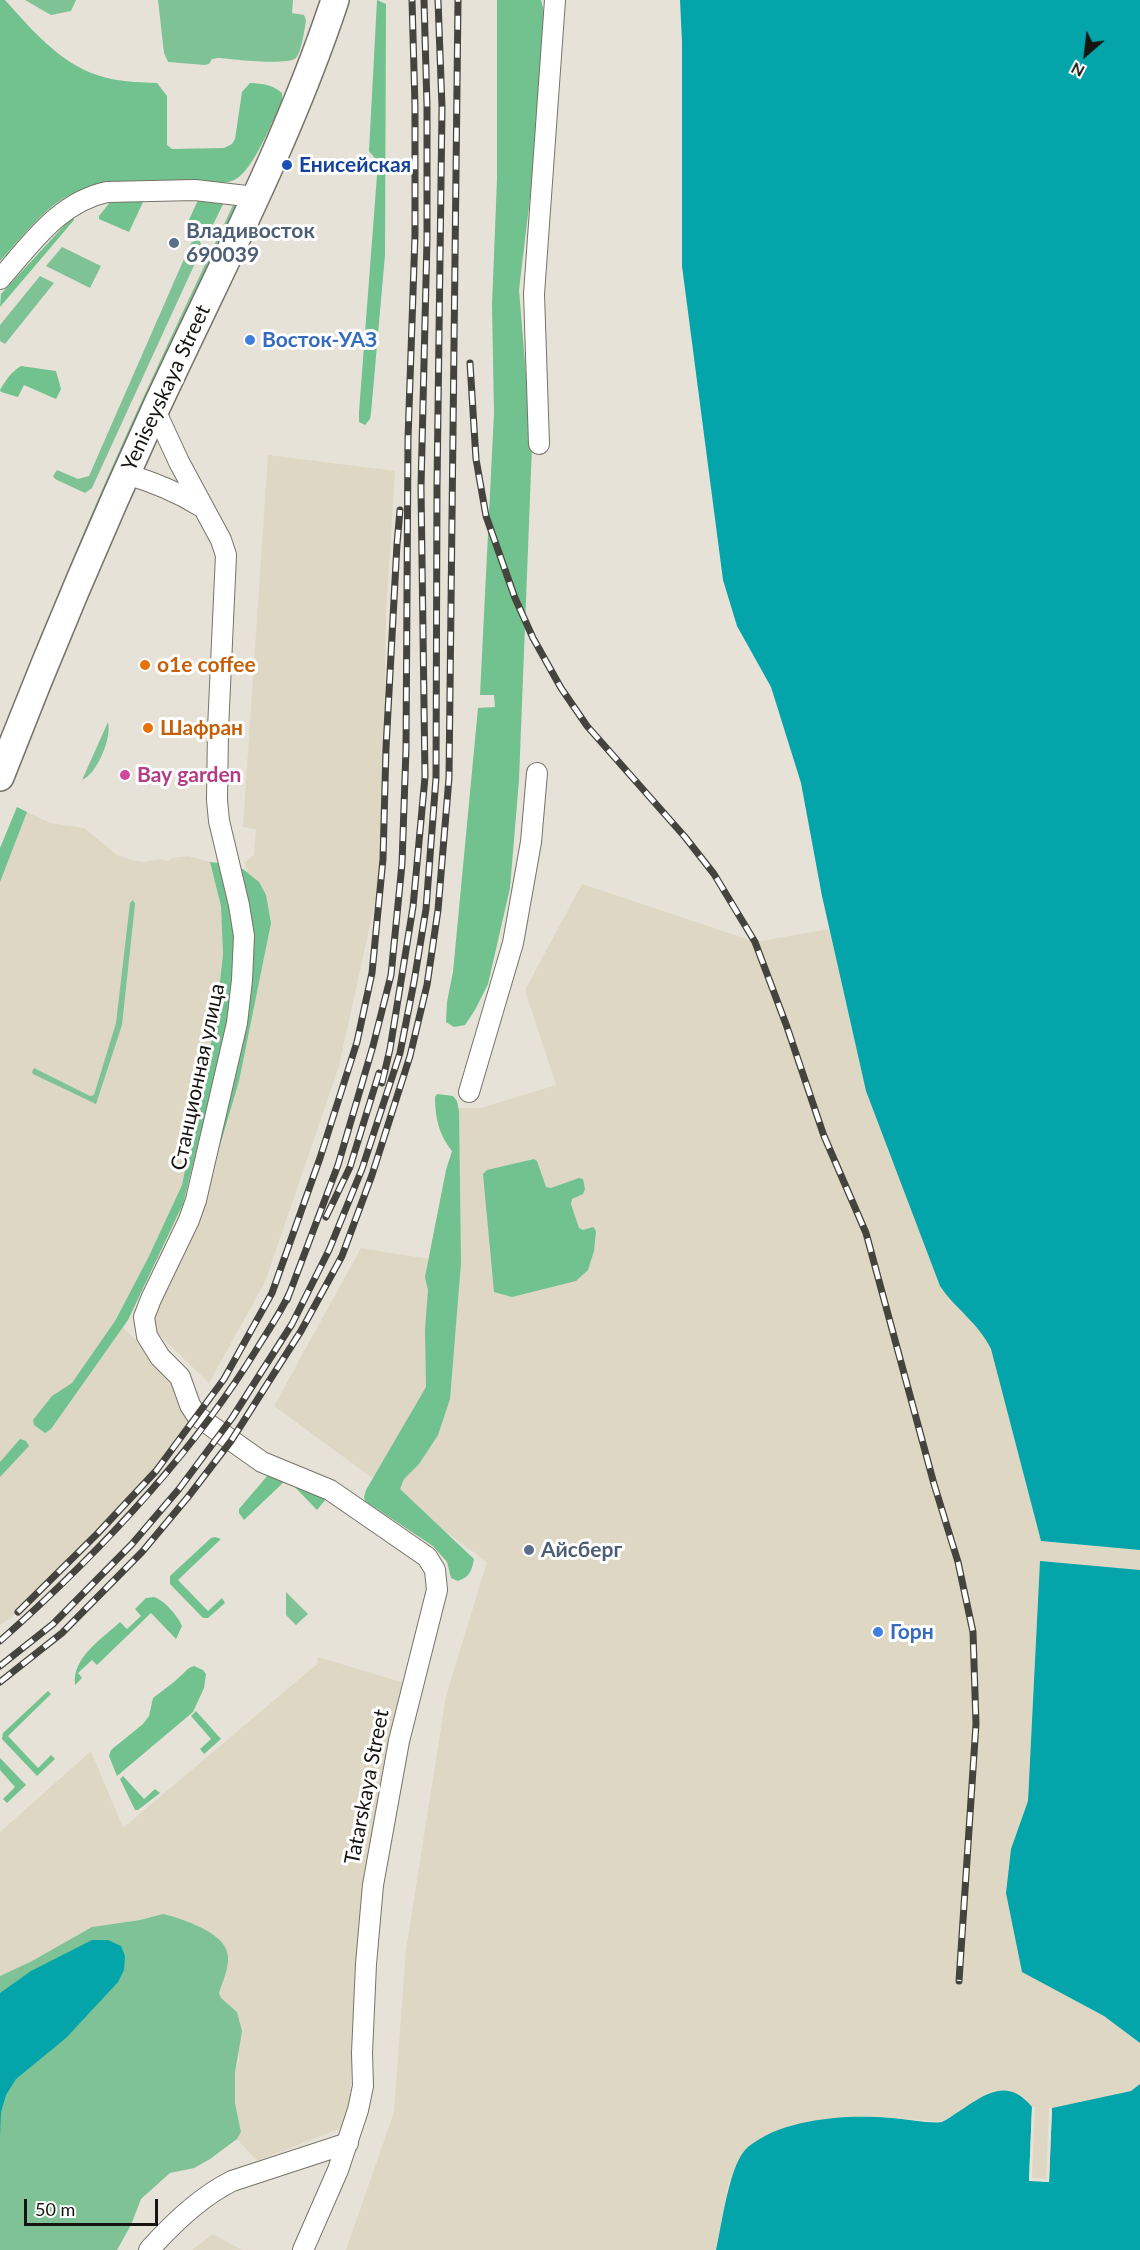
<!DOCTYPE html>
<html>
<head>
<meta charset="utf-8">
<style>
	body { margin:0 }
	#map { position:relative; width:1140px; height:2250px; overflow:hidden; background:#e7e2d7; font-family:Lato,sans-serif }
	canvas { display:block }
	.north { position:absolute; left:1056px; top:24px; width:60px; height:60px; -webkit-text-stroke:4px #fff; paint-order:stroke; rotate:208deg; font-size:16px; font-weight:700; line-height:24px; text-align:center; color:#151410 }
	.north::after { content:''; display:block; margin:auto; width:21px; height:27px; background:#151410; clip-path:polygon(50% 0,100% 100%,50% 72%,0 100%) }
	.scale { position:absolute; left:24px; top:2199px; width:134px; height:27px; box-sizing:border-box; border:3px solid #151410; border-top:0; padding-left:8px; font-size:18px; line-height:21px; white-space:nowrap; color:#151410; -webkit-text-stroke:4px #fff; paint-order:stroke }
</style>
</head>
<body>
<div id="map">
<canvas width="1140" height="2250"></canvas>
<div class="north">N</div>
<div class="scale">50 m</div>
</div>
<script>
const g = document.querySelector('canvas').getContext('2d');
g.lineJoin = 'round';
function paint(path, color) { g.fillStyle = color; g.fill(path, 'evenodd'); }
function stroke(path, color, width, dash) { g.strokeStyle = color; g.lineWidth = width; g.lineCap = dash ? 'butt' : 'round'; g.setLineDash(dash || []); g.stroke(path); }
function label(font, color, halo, rows, align = 'center') {
  g.font = font + ' Lato,sans-serif'; g.lineWidth = 6; g.setLineDash([]); g.textBaseline = 'middle'; g.strokeStyle = halo; g.fillStyle = color; for (const [text, x, y, turn = 0] of rows) {
    g.save(); g.translate(x, y); g.rotate((+turn || 0) * Math.PI / 180); g.textAlign = isNaN(turn) ? turn : align; if (halo) g.strokeText(text, 0, 0); g.fillText(text, 0, 0); g.restore();
  }
}
const built = new Path2D(`
	M268 455 395 471 386 613 383 818 376 898 339 1066 265 1282 209 1383 147 1323 206 1189 222 1142 239 1081 259 882 247 872 245 862 254 855 256 829 243 827Z
	M17 807 50 823 84 828 117 855 131 860 143 862 161 859 168 861 172 858 188 856 210 862 221 905 223 954 216 1019 182 1185 149 1256 115 1320 207 1408 157 1475 36 1600 0 1625V848Z
	M582 884 755 942 829 929 866 1091 949 1299 983 1332 991 1349 1041 1541 1140 1550V1570L1040 1562 1028 1801 1022 1822 1104 2016 1140 2043V2084L1131 2091 1052 2108 1049 2182 1029 2181 988 2093 942 2122 872 2116 826 2119 786 2127 729 2182 716 2250H346L394 2112 406 1950 446 1696 487 1562 274 1406 361 1248 435 1260 452 1161 455 1108H481L556 1085 525 990Z
	M318 1657 404 1683 374 1830 353 2032 349 2125 257 2161 237 2139 241 2132 235 2104V2073L239 2059 237 2012 221 1998 219 1993 227 1968 163 1914 140 1920 92 1927 32 1961 0 1976V1832L91 1751 123 1828 317 1664Z
	M213 2234 242 2250H192Z`);
const green = new Path2D(`
	M25 0H76L71 11 51 15Z
	M158 0H293L292 13 304 15 306 20C305 28 301 53 296 58 286 66 233 59 218 58L212 59 209 64 205 65 168 62 164 53Z
	M240 199 72 572 69 568C120 444 177 324 234 203Z
	M197 239 200 241 202 248 92 488 85 493 55 479 53 476 57 470 78 479 89 476 191 243Z
	M62 247 101 266 90 288 46 266Z
	M40 276 54 283 5 344 0 341V325Z
	M108 722C112 738 97 774 82 780Z
	M133 900 135 904 122 1025 96 1104 33 1074 32 1072 34 1068 90 1096 94 1095 116 1023 130 903Z
	M286 1592 308 1614 296 1625 286 1615Z
	M163 1914C180 1918 216 1930 225 1947 233 1961 223 1980 219 1993L221 1998 237 2012 242 2031 235 2073V2103L241 2132 237 2139 210 2159 194 2168 170 2173 141 2199 131 2225 117 2250H0V1976L32 1961 92 1927 140 1920Z`);
const forest = new Path2D(`
	M0 0H5C30 28 60 63 97 75 116 82 137 82 157 83L167 96V145L172 149 224 148 232 144 235 139 242 92 250 83C264 84 271 84 282 93V101C273 120 253 170 236 179 222 187 197 182 182 182 144 182 94 179 61 200 40 213 17 243 0 261Z
	M377 0 386 4 385 255 371 413 370 419 365 425 359 422V412L378 162 369 151Z
	M497 0H541L545 16 534 164 519 290 532 446 519 780 510 888 488 984 475 1010 465 1025 454 1027 446 1022 447 1002 453 972 478 708 495 707 494 695H480L494 413 492 305 497 179Z
	M144 200 129 232 99 219V216L111 201Z
	M198 200H225L210 231 207 233 190 225 188 222Z
	M73 216 74 220 0 307 1 294Z
	M21 366 56 371 61 389 56 399 24 385 18 397 1 392 0 390C6 380 11 372 21 366Z
	M17 807 27 812 0 882V848Z
	M210 862 219 863 229 903 234 933V977L229 1021 183 1204 128 1320 51 1429 45 1433 34 1425 33 1420 52 1396 72 1383 115 1321 149 1256 182 1185 216 1019 223 954 221 906Z
	M240 869H243L259 882 266 895 271 923 239 1081 215 1163 214 1161 245 1023Z
	M437 1094 453 1096 457 1101 459 1111 461 1263 450 1399 438 1435 419 1464 404 1479 400 1489 474 1559C472 1570 470 1577 458 1581L451 1578 447 1562 433 1546 365 1501 364 1497 366 1490 426 1387 425 1330 428 1290 425 1277 446 1170 452 1151C439 1135 435 1118 435 1097Z
	M534 1159 537 1161 546 1187 551 1188 579 1178 583 1179 585 1189 583 1194 572 1199 571 1204 579 1228 583 1230 593 1227 596 1231 594 1251 588 1270 576 1281 512 1297 494 1292 483 1174 487 1170Z
	M20 1439 26 1441 29 1446 0 1477V1462Z
	M274 1468 283 1469 326 1499 317 1510 287 1479 244 1520 239 1513V1509Z
	M215 1537 221 1539 178 1580 208 1611 222 1598 225 1603 208 1618H203L170 1584V1576L211 1538Z
	M154 1597C164 1600 178 1616 182 1626L176 1639 151 1613 97 1665 92 1660 78 1673 82 1678 75 1685C72 1657 102 1639 120 1622L127 1629 141 1616 135 1609 146 1598Z
	M194 1666 203 1670 206 1674 204 1688 193 1712 117 1776 109 1756 111 1750 143 1724 149 1716 153 1698 174 1682 189 1668Z
	M48 1691 51 1694 8 1736 38 1768 51 1755 55 1759 37 1776 2 1739 3 1733Z
	M196 1711 221 1739 204 1754 200 1749 211 1739 191 1716Z
	M0 1758 26 1785 7 1803 3 1799 15 1787 0 1770Z
	M123 1776 144 1799 155 1789 160 1793 138 1810H135L120 1779Z`);
const water = new Path2D(`
	M680 0H1140V1550L1041 1541 991 1349C978 1322 956 1310 940 1286L866 1091 822 896 801 783 771 687 737 626 723 580 682 266V42Z
	M1040 1561 1140 1570V2043L1104 2016 1022 1972 1006 1893 1011 1849 1028 1801Z
	M92 1940H108L121 1946 125 1956 124 1970 118 1982 66 2038 16 2079 6 2095 1 2112 0 2136V1993L31 1971Z
	M1140 2084V2250H716C722 2225 729 2163 748 2147 783 2118 848 2114 892 2118 904 2119 933 2124 942 2122 947 2120 953 2115 958 2112 984 2095 1007 2076 1032 2107L1029 2180 1049 2182 1052 2108 1131 2091Z`);
const pier = new Path2D(`
	M1032 2107H1035L1032 2178 1046 2179 1049 2108H1052L1049 2182 1029 2181Z`);
const minor = new Path2D(`
	M0 279C31 244 59 202 107 192L195 190 255 197
	M155 410 179 462 221 540 226 555 218 729 217 800 219 821 239 905 244 936 242 980 237 1023 196 1200 189 1220 151 1299 144 1317 147 1336 160 1357 180 1377 190 1405 197 1416 262 1462 330 1490 427 1557 435 1570 437 1590 399 1741 373 1885 366 1964 362 2053 363 2086 358 2110 338 2170 303 2250
	M539 444 534 294 555 0
	M126 474C153 482 176 491 200 506
	M469 1092 513 943 531 842 537 773
	M149 2250C173 2223 200 2197 232 2181L348 2143`);
const secondary = new Path2D(`
	M0 777C48 653 100 530 155 410 218 274 288 142 335 0`);
const rail = new Path2D(`
	M470 363 476 459 486 516 515 598 533 638 561 688 587 726 685 837 714 874 755 942 787 1027 824 1136 866 1233 934 1484 958 1562 973 1632 976 1724 959 1981
	M382 1083 390 1049 413 907 425 777 421 487 427 239V106L424 0
	M326 1217 350 1167 379 1073
	M287 1300 338 1165 373 1046 391 975 402 864 406 749 408 439 415 235V106L412 0
	M18 1612 97 1534 156 1471 224 1379 272 1293 320 1158 357 1042 372 973 383 859 386 748 397 544 400 510
	M0 1641C97 1555 190 1458 258 1347 269 1329 281 1312 290 1292
	M0 1666 53 1624 132 1544 179 1489 232 1418 292 1324 329 1250 362 1169 400 1053 414 982 426 909 436 778 437 486 442 107 438 0
	M0 1682 62 1633 142 1552 188 1497 231 1441 301 1331 342 1256 372 1175 410 1056 427 985 438 910 449 778 458 0`);
const markers = [
	[287,165,6,"#1a4fb4"],
	[174,243,6,"#5c6f8a"],
	[250,340,6,"#3f7fe0"],
	[145,665,6,"#e8710a"],
	[148,728,6,"#e8710a"],
	[125,775,6,"#d1479c"],
	[529,1550,6,"#5c6f8a"],
	[878,1632,6,"#3f7fe0"]
];
const transitNames = [
	["Енисейская",299,165]
];
const serviceNames = [
	["Владивосток",186,231],
	["690039",186,255],
	["Айсберг",541,1550]
];
const shopNames = [
	["Восток-УАЗ",262,340],
	["Горн",890,1632]
];
const streetNames = [
	["Yeniseyskaya Street",166,388,-65],
	["Станционная улица",198,1077,-78],
	["Tatarskaya Street",367,1787,-79]
];
const foodNames = [
	["o1e coffee",157,665],
	["Шафран",160,728]
];
const hotelNames = [
	["Bay garden",137,775]
];
paint(built, '#ded7c4');
paint(green, '#7ec295');
paint(forest, '#71c28e');
paint(water, '#03a4aa');
paint(pier, '#e7e2d7');
stroke(minor, '#777369', 22);
stroke(secondary, '#777369', 30);
stroke(minor, '#fff', 20);
stroke(secondary, '#fff', 27);
stroke(rail, '#45433e', 7);
stroke(rail, '#fff', 4.5, [14]);
for (const [x, y, r, color] of markers) { const dot = new Path2D(); dot.arc(x, y, r, 0, 2 * Math.PI); g.fillStyle = color; g.fill(dot); stroke(dot, '#fff', 2); }
label('bold 21px', '#164399', '#fff', transitNames, 'left');
label('bold 21px', '#4e5e75', '#fff', serviceNames, 'left');
label('bold 21px', '#366cbe', '#fff', shopNames, 'left');
label('21px', '#151410', '#fff', streetNames);
label('bold 21px', '#c56008', '#fff', foodNames, 'left');
label('bold 21px', '#b23c85', '#fff', hotelNames, 'left');
</script>
</body>
</html>
